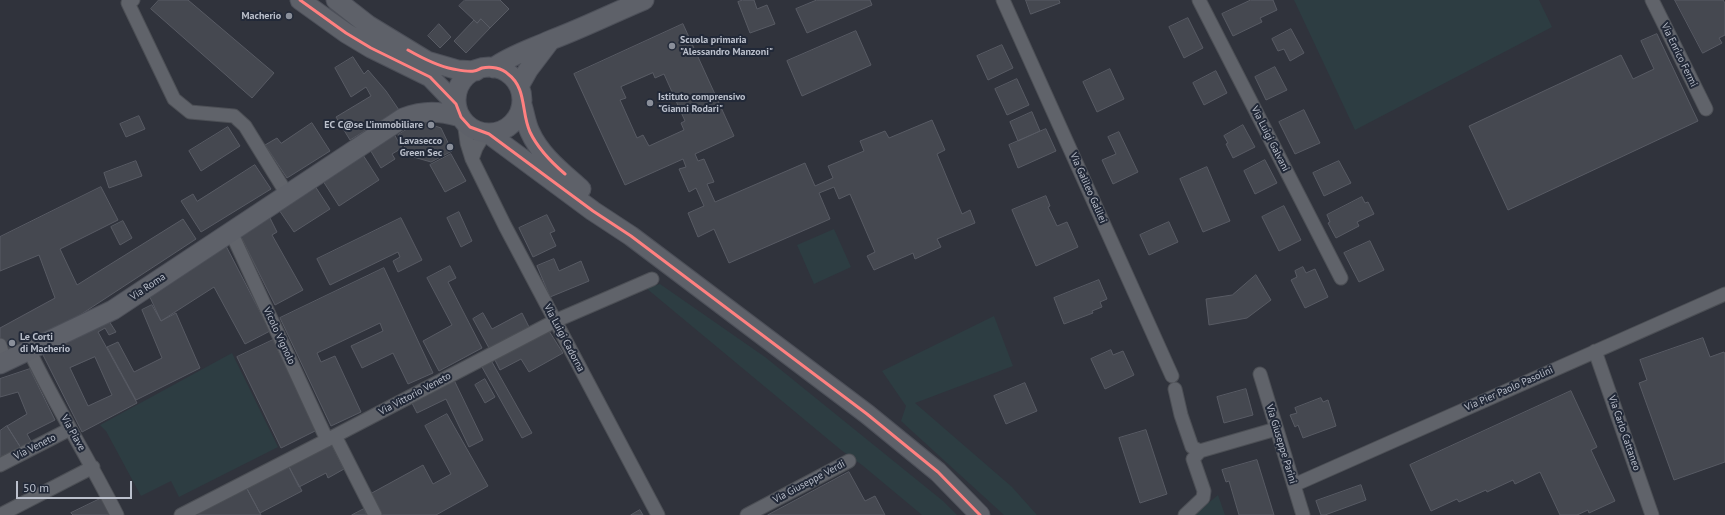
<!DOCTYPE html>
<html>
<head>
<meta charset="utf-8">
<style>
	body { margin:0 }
	#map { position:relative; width:1725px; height:515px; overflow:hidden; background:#30333c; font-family:"PT Sans",sans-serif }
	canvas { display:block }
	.scale { position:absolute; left:16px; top:481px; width:116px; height:18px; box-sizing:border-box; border:2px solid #bbc0cc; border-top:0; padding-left:5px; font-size:12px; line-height:14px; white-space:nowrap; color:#bbc0cc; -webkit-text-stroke:3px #222938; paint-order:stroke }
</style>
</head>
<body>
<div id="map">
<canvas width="1725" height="515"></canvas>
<div class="scale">50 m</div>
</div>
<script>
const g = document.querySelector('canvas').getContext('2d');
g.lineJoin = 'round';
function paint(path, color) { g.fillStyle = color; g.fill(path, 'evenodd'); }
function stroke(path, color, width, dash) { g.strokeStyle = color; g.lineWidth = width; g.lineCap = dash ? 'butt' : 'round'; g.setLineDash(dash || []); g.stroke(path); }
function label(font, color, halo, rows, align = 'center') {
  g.font = font + ' "PT Sans",sans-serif'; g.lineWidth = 4; g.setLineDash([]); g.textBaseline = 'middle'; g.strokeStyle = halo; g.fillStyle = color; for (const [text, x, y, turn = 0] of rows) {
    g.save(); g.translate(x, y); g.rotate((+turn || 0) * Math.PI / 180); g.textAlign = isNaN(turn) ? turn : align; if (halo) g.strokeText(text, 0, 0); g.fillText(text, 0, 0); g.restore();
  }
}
const green = new Path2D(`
	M1294 0H1539L1552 27 1355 130Z
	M834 229 851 267 814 284 797 245Z
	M660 284 765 357 943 501 957 515H922L862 465 841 450 646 288Z
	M994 316 1013 366 915 403 1012 487 1037 515H1004L901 421 906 406 882 371Z
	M232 353 278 447 179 497 171 481 141 496 106 431 100 425Z
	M1218 495 1225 515H1194Z`);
const building = new Path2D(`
	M159 0H188L274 73 252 98 151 9Z
	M465 0H500L509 9 490 28 481 19 477 23 459 6Z
	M743 0H754L757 9 767 5 775 24 750 33 738 2Z
	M817 0H870L872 5 807 33 796 9Z
	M1026 0H1059L1060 3 1031 14Z
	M1251 0H1273L1277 10 1260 18 1262 22 1233 36 1222 14Z
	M1675 0H1723L1725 3V35L1719 38 1722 43 1703 53Z
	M1188 18 1203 48 1184 58 1169 27Z
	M481 19 490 28 466 53 454 41 474 20 477 23Z
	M439 24 451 37 440 48 428 36Z
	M683 24 734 136 695 154 698 161 704 159 714 182 707 184 715 202 805 163 815 186 833 178 828 166 864 151 860 141 885 131 889 138 932 120 945 150 937 154 962 214 970 210 975 223 937 239 941 247 915 259 913 253 874 270 867 256 875 252 850 194 839 199 834 187 819 193 830 219 729 263 714 229 698 237 688 213 704 206 696 188 689 192 679 169 686 167 683 159 625 185 574 74ZM653 73 655 78 664 74 685 121 681 123 684 130 649 146 643 135 637 138 620 100 626 98 621 87Z
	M1291 29 1304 53 1290 61 1284 49 1278 51 1272 39Z
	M856 31 871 65 802 96 787 61Z
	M1657 34 1698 121 1508 210 1469 126 1621 55 1633 79 1654 69 1641 41Z
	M1002 45 1013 68 988 80 977 56Z
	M353 57 364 74 368 70 386 91 399 110 350 140 336 117 371 96 366 87 351 97 335 68Z
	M1275 67 1287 90 1266 100 1255 77Z
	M1110 69 1124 99 1097 112 1083 82Z
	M1216 71 1227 93 1204 105 1193 83Z
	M1017 79 1029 105 1007 115 995 89Z
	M1304 110 1320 143 1295 154 1279 122Z
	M1032 112 1040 131 1018 141 1010 122Z
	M139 116 145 129 126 137 120 124Z
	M421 121 441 128 452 151 431 162 410 156 398 135Z
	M312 123 330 151 287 178 265 145 277 138 281 143Z
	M1243 125 1255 147 1233 158 1226 144 1228 143 1224 136Z
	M228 127 240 146 201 171 189 151Z
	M1046 129 1056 151 1018 168 1009 145Z
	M1119 132 1138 172 1113 184 1102 160 1116 154 1108 137Z
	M394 134 402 148 392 154 395 159 381 168 369 148Z
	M451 154 466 181 445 192 430 165Z
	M363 155 379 180 339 206 323 181Z
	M1265 160 1277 183 1255 194 1244 171Z
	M136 161 142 176 109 188 104 173Z
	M1339 161 1351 183 1324 196 1313 173Z
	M255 165 271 189 201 232 181 201 193 194 197 201Z
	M1207 167 1230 221 1203 232 1180 179Z
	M313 183 330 209 294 232 277 207Z
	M101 187 118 220 60 249 77 285 183 219 196 239 80 315 5 355 0 339V328L55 298 39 255 0 271V237Z
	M1046 196 1050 206 1048 207 1057 226 1067 222 1078 247 1036 266 1012 210Z
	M1362 197 1365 203 1368 202 1374 214 1357 222 1359 226 1336 238 1328 223 1330 222 1327 215Z
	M1284 206 1301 240 1279 251 1262 217Z
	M459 212 472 241 461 247 447 218Z
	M547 215 555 231 550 233 556 246 533 257 519 228Z
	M269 216 277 232 272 235 303 290 275 305 240 235Z
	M401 218 422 260 398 272 393 261 400 257 398 252 330 285 317 259Z
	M123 221 132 238 120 245 111 227Z
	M1169 222 1178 242 1149 255 1140 235Z
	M1370 241 1384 270 1359 282 1344 253Z
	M225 244 270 331 245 344 214 287 161 321 148 293Z
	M554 259 559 271 581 261 589 281 550 297 537 266Z
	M450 266 456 278 448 282 482 348 439 371 423 341 452 325 427 278Z
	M1303 267 1306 273 1315 269 1328 297 1305 308 1291 280 1297 277 1295 271Z
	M384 268 433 373 408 384 393 353 362 368 351 346 383 331 380 323 317 353 321 362 335 356 361 412 331 426 280 318Z
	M1256 275 1271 300 1247 318 1209 325 1206 299 1232 295Z
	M1099 280 1107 299 1100 302 1102 307 1092 311 1093 313 1064 324 1054 298Z
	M152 305 161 321 176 313 200 368 136 400 107 347 118 342 134 372 162 358 142 310Z
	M483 313 492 329 522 313 529 327 489 348 473 319Z
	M109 321 116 332 109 335 105 328 98 332 137 403 82 432 42 353ZM95 357 112 395 88 406 70 368Z
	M549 331 563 353 529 372 521 359 500 370 495 360Z
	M1703 338 1710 357 1724 352 1725 354V462L1674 480 1639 383 1647 380 1640 360Z
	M273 340 317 430 281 448 237 357Z
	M1111 350 1113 355 1123 351 1134 375 1105 389 1091 359Z
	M492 362 532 433 522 438 482 367Z
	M30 369 55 420 27 434 32 443 21 448 7 426 27 414 18 392 0 397V379Z
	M485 379 495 397 485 403 475 385Z
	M454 380 483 440 469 447 446 399 417 413 411 401Z
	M1025 383 1037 411 1006 424 994 396Z
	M1246 389 1253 415 1224 423 1217 397Z
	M1571 391 1597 447 1591 450 1615 501 1589 513 1588 510 1577 515H1560L1540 472 1515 484 1513 480 1487 492 1486 490 1459 502 1457 499 1431 511 1410 465Z
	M1321 398 1323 402 1328 400 1336 426 1303 438 1298 425 1295 427 1290 415 1297 413 1295 408Z
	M447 414 488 486 436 515H382L370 494 423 465 433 484 451 474 425 426Z
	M7 426 21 448 0 457V431Z
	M1146 430 1167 494 1140 503 1119 438Z
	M331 443 344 469 328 478 326 473 299 487 288 465Z
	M1257 460 1274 515H1239L1229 481 1226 482 1222 470Z
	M288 465 302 491 260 513 246 487Z
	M849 472 865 501 875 496 885 515H768Z
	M1361 485 1366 500 1325 515H1321L1316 501Z
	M246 487 261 515H192Z
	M102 498 110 515H73L71 513Z
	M364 509 367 515H352Z
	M640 510 643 515H631Z`);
const street = new Path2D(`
	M133 0 128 3 174 99 190 112 234 116 245 126 287 194
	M1003 0 1172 376
	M1199 0 1341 278
	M1652 0 1706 109
	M464 121 467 143 472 159 505 226 658 515
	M472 159 476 148 485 133
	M231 232 327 440
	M0 345 5 362
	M29 350C56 407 89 459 117 515
	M1595 351 1652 515
	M1260 374 1303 515
	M1175 389 1181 415 1192 447 1200 451
	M335 436 375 515
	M0 465 70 429
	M1294 485 1725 294
	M0 515 93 467
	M181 515 327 440 555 321 652 279
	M747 515 849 461
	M1185 515 1203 498 1204 491 1193 459 1200 451 1276 429`);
const secondary = new Path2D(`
	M300 0 346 33 371 48 430 77 456 104
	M336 0 368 25 427 61 458 70 476 71
	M456 100a33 33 0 1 1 66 0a33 33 0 1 1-66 0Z
	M493 68C511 55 531 49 551 40 583 28 613 13 644 0
	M519 86 528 70 550 41
	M522 105C525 114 526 124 530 132 540 155 562 172 581 189
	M489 134 593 211 631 236 867 414 938 472 980 515
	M0 364 113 310 403 118C425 110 438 111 461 117`);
const bus1 = new Path2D(`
	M300 0 346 33 371 48 430 77 456 104 461 117 470 127 489 134 593 211 631 236 867 414 938 472 980 515
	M408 50C422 58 437 66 453 69 459 70 467 72 474 71 477 71 479 69 482 68 491 66 502 68 508 74 527 88 521 113 530 132 538 149 551 162 565 174`);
const markers = [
	[289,16,4,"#8a8f9a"],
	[672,46,4,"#8a8f9a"],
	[650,103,4,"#8a8f9a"],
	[431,125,4,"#8a8f9a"],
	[450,147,4,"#8a8f9a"],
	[12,343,4,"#8a8f9a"]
];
const poiNames = [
	["Macherio",281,16],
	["Scuola primaria",680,40,"left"],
	["\"Alessandro Manzoni\"",680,52,"left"],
	["Istituto comprensivo",658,97,"left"],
	["\"Gianni Rodari\"",658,109,"left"],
	["EC C@se L’immobiliare",423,125],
	["Lavasecco",442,141],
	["Green Sec",442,153],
	["Le Corti",20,337,"left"],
	["di Macherio",20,349,"left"]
];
const streetNames = [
	["Via Enrico Fermi",1679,55,64],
	["Via Luigi Galvani",1270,139,63],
	["Via Galileo Galilei",1088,188,66],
	["Via Roma",148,287,-34],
	["Vicolo Vignolo",279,336,65],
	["Via Luigi Cadorna",564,338,62],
	["Via Pier Paolo Pasolini",1509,389,-24],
	["Via Vittorio Veneto",415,394,-28],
	["Via Piave",73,433,61],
	["Via Carlo Cattaneo",1624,433,71],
	["Via Giuseppe Parini",1281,444,73],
	["Via Veneto",35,447,-27],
	["Via Giuseppe Verdi",809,482,-28]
];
paint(green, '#2d3d42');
paint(building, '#454850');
stroke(building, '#585b64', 1);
stroke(street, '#4c4f55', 15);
stroke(secondary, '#4d5059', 21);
stroke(street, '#60636a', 13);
stroke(secondary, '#5e6169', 19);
stroke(bus1, '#ff8080', 3);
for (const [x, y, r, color] of markers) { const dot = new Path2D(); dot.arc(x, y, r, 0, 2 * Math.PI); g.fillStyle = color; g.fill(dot); stroke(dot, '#222938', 1.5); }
label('bold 10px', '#bbc0cc', '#222938', poiNames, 'right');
label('10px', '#bbc0cc', '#222938', streetNames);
</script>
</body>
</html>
